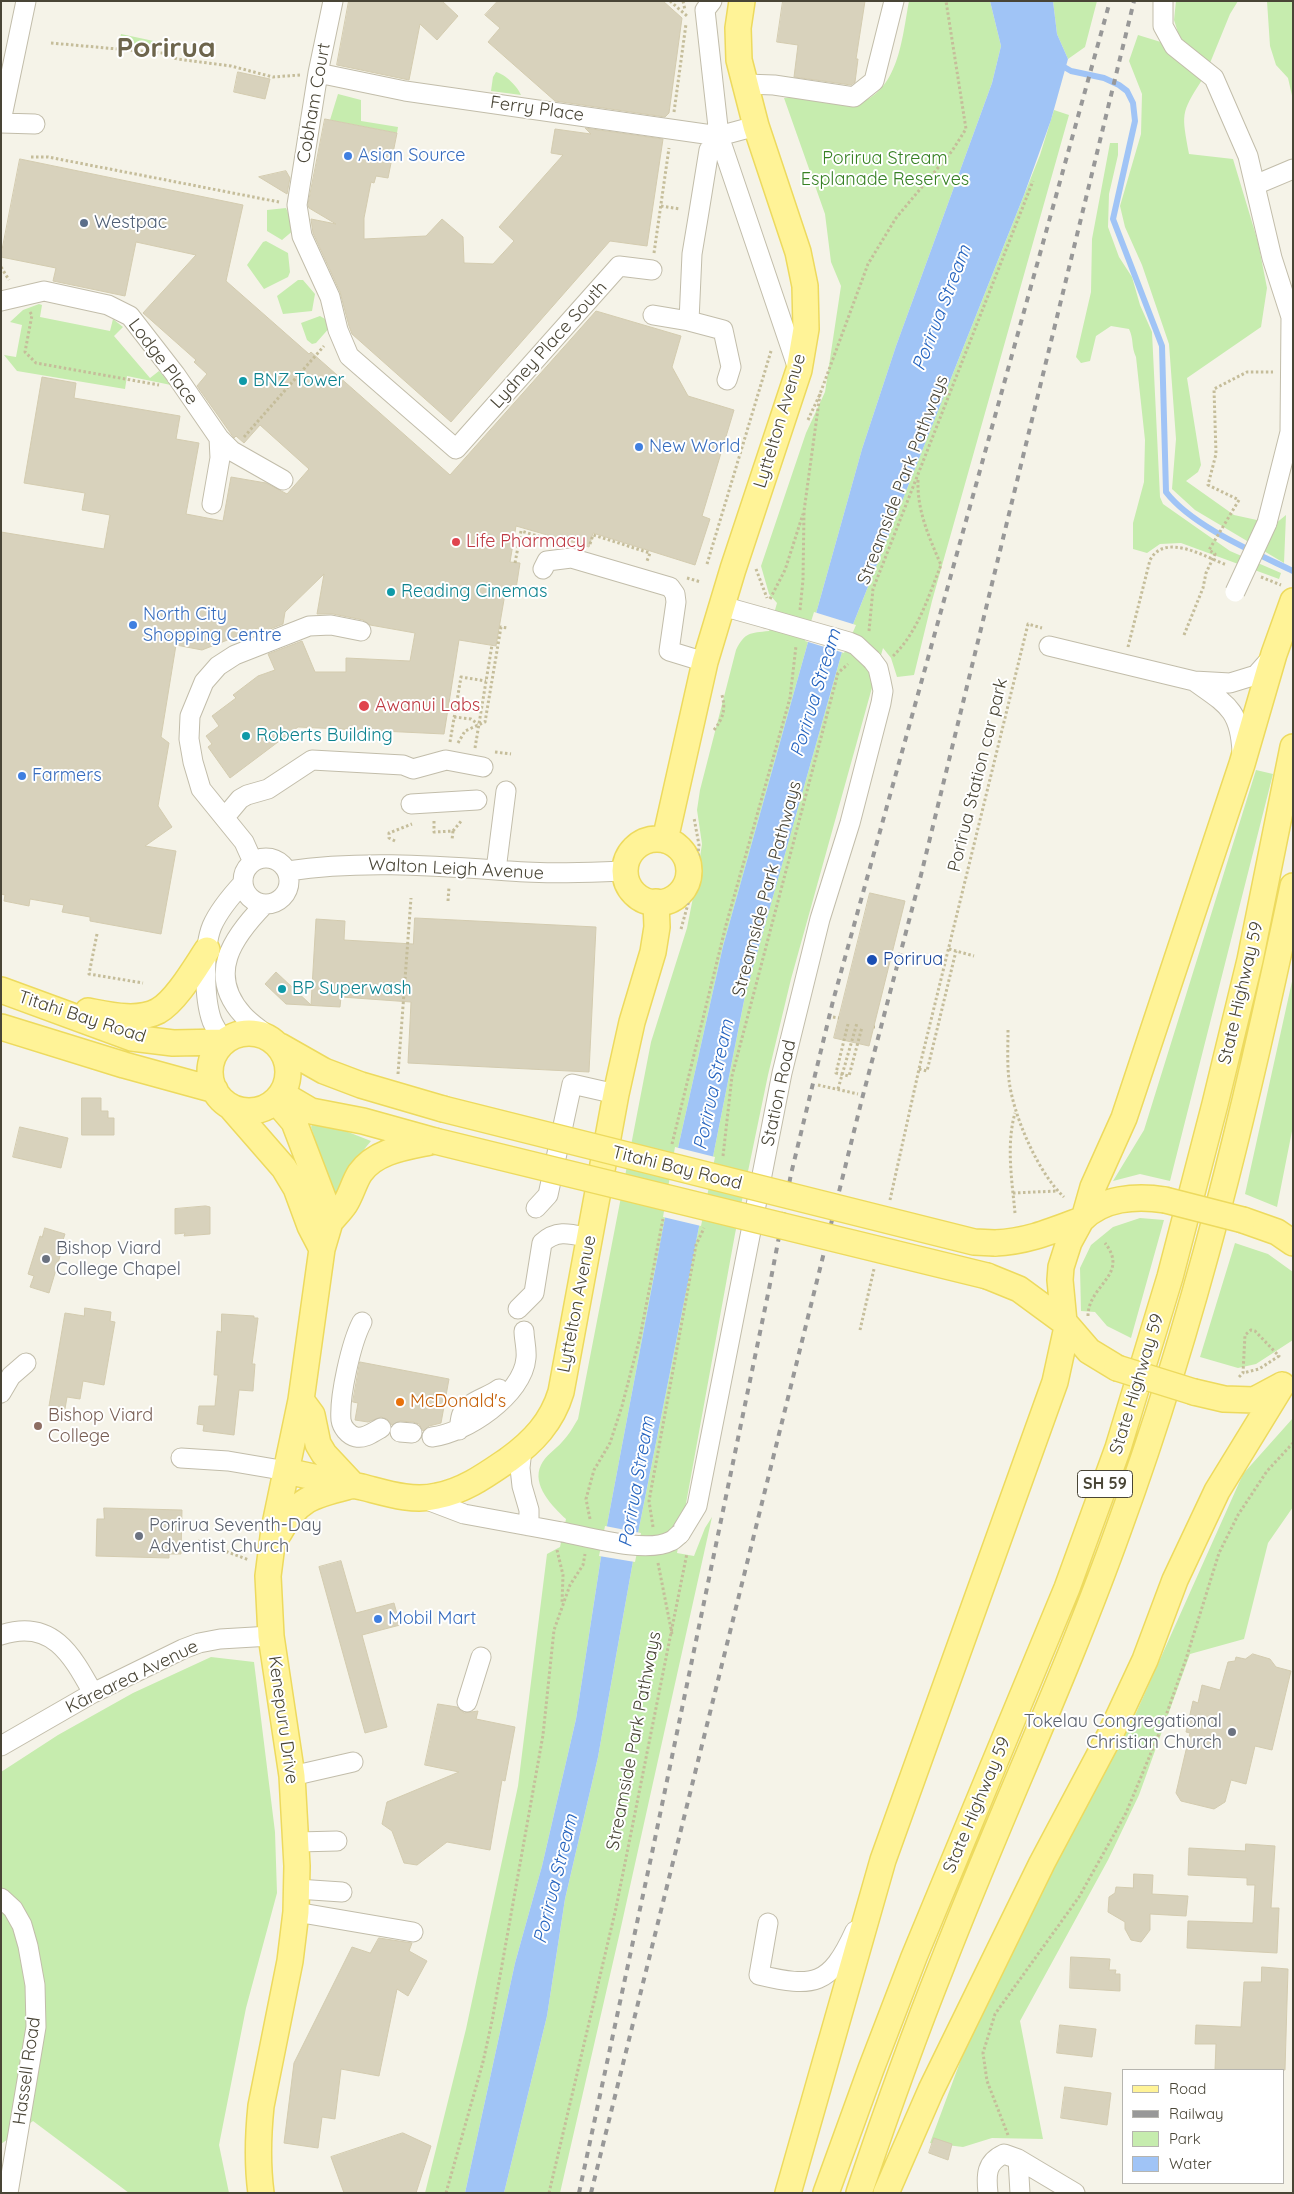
<!DOCTYPE html>
<html>
<head>
<meta charset="utf-8">
<style>
	body { margin:0 }
	#map { position:relative; width:1294px; height:2194px; overflow:hidden; background:#f5f3e8; font-family:Quicksand,sans-serif }
	canvas { display:block }
	.frame { position:absolute; inset:0; border:2px solid #494536; pointer-events:none }
	.legend { position:absolute; left:1122px; top:2069px; width:162px; height:115px; box-sizing:border-box; background:#fff; border:1px solid #b6b5af; margin:0; padding:6px 9px; list-style:none; font-size:15px; color:#494536 }
	.legend li { display:flex; align-items:center; gap:10px; height:25px }
	.legend b { width:25px; border:1px solid #b6b5af }
</style>
</head>
<body>
<div id="map">
<canvas width="1294" height="2194"></canvas>
<div class="frame"></div>
<ul class="legend">
<li><b style="height:6px;background:#fff397"></b>Road</li>
<li><b style="height:6px;background:#989898"></b>Railway</li>
<li><b style="height:14px;background:#c6ecae"></b>Park</li>
<li><b style="height:14px;background:#a0c4f6"></b>Water</li>
</ul>
</div>
<script>
const g = document.querySelector('canvas').getContext('2d');
g.lineJoin = 'round';
function paint(path, color) { g.fillStyle = color; g.fill(path, 'evenodd'); }
function stroke(path, color, width, dash) { g.strokeStyle = color; g.lineWidth = width; g.lineCap = dash ? 'butt' : 'round'; g.setLineDash(dash || []); g.stroke(path); }
function label(font, color, halo, rows, align = 'center') {
  g.font = font + ' Quicksand,sans-serif'; g.lineWidth = 4; g.setLineDash([]); g.textBaseline = 'middle'; g.strokeStyle = halo; g.fillStyle = color; for (const [text, x, y, turn = 0] of rows) {
    g.save(); g.translate(x, y); g.rotate((+turn || 0) * Math.PI / 180); g.textAlign = isNaN(turn) ? turn : align; if (halo) g.strokeText(text, 0, 0); g.fillText(text, 0, 0); g.restore();
  }
}
const green = new Path2D(`
	M909 1H990L1001 46 992 83 896 346 862 449 723 946 678 1148 601 1557 576 1719 542 1866 515 1963 465 2193H425L466 2029 518 1786 547 1554 560 1547 566 1519C553 1507 531 1485 541 1465 545 1456 556 1449 562 1442 569 1435 573 1427 578 1419L651 1042 687 928 697 877 702 844 697 810 700 790 736 650C745 632 750 633 769 631L777 603 769 594 761 566 806 433 825 392 841 286 831 262 825 214 784 98 793 97 856 104C899 92 902 38 909 1Z
	M1053 1H1097L1085 47 1068 59 1057 34Z
	M1176 1H1238L1230 14 1210 63 1182 45 1174 20Z
	M1267 1H1293V100L1288 78 1276 65 1270 46Z
	M121 34 163 43 162 45 119 43Z
	M1138 35 1164 43 1202 80C1180 114 1182 114 1189 154L1233 159 1258 242 1267 288 1261 327 1187 378 1201 465 1198 472 1186 481 1234 515 1275 524 1286 515 1284 563 1195 510 1172 489 1176 439 1169 344 1142 265 1125 227 1120 206 1141 134 1142 94 1129 61Z
	M496 72C505 74 518 87 521 95L491 91 493 77Z
	M338 94 361 100V121L398 127 397 133 330 120Z
	M1054 110 1069 115 932 601 914 675 897 677 891 658 883 648 791 979 768 1075 735 1234 677 1553 694 1556 705 1528 712 1517 619 1936 560 2193H504L547 2016 565 1899 598 1757 638 1533 745 996 842 652 1040 155Z
	M1110 143H1118V155L1109 194 1108 227 1119 257 1132 277 1140 305 1152 332 1160 497 1163 504 1230 551 1281 573 1279 579 1181 543 1160 544 1147 553 1133 549V523L1144 482 1145 440 1136 357C1131 347 1134 339 1129 329L1111 326 1096 336 1090 361 1081 363 1076 357 1091 292 1092 239Z
	M286 208 295 229 282 240 267 231V210Z
	M266 241 288 253 290 272 288 277 264 289 247 265 263 242Z
	M298 280H303L315 294 312 311 283 314 277 296Z
	M39 304 42 305 40 317 110 331 113 319 123 327 114 336 150 378 159 371 171 385 127 376 125 389 17 371 4 355 16 357 22 325 10 322 23 310Z
	M320 316 330 322 331 326 316 343 312 344 307 340 301 323Z
	M1256 770 1273 774 1170 1181 1140 1174 1113 1181 1144 1130Z
	M1293 977V1126L1277 1207 1245 1194Z
	M312 1125 343 1130 371 1141 348 1169 334 1201 311 1127Z
	M1140 1218 1164 1220 1131 1338 1107 1326 1095 1312 1081 1311 1080 1268 1091 1245 1113 1227Z
	M1235 1243 1268 1254 1293 1272V1340L1256 1364 1238 1368 1200 1357Z
	M1293 1418V1507L1268 1543 1244 1639 1190 1654 1139 1795 1108 1860 1020 2021 1043 2139 992 2138 963 2147 930 2143 966 2046 1056 1864 1136 1713 1243 1474Z
	M211 1657 254 1662 275 1832 277 1893 246 2008 219 2145 229 2193H129L33 2121 1 2144V1772L58 1735 133 1693Z`);
const water = new Path2D(`
	M990 1H1053L1057 34 1068 59 1051 120 1024 195 842 652 745 996 638 1533 598 1757 565 1899 547 2016 504 2193H465L515 1963 542 1866 576 1719 601 1557 678 1148 723 946 862 449 896 346 992 83 1001 46Z`);
const pier = new Path2D(`
	M814 612 856 625 844 653 805 641Z
	M675 1147 715 1157 701 1226 663 1217Z
	M605 1526 641 1533 635 1562 599 1556Z`);
const stream = new Path2D(`
	M1059 64 1071 71 1104 78 1119 85 1127 91 1133 103 1135 121 1113 219 1162 346 1166 492C1192 526 1254 552 1293 571`);
const building = new Path2D(`
	M349 1H442L458 16 437 40 420 24 409 80 337 65Z
	M498 1H663L682 18 669 113 665 117 555 101 488 42 500 28 485 15Z
	M783 1H865L856 59H858L855 82 851 85 794 77 798 45 777 42Z
	M238 72 270 79 265 99 234 92Z
	M325 119 397 133 388 178 376 176 374 183 371 182 364 218V239L426 236 442 219 463 237 464 263 493 264 514 241 499 227 563 155 551 153 555 129 591 134 585 128 663 139 647 246 610 241 451 422 352 334 349 326 340 292 313 233 311 219 336 224 309 208 308 205Z
	M20 159 243 205 226 281 309 354 311 352 450 475 596 311 681 336 672 367 688 396 734 410 702 516 710 519 695 565 593 533 589 547 516 526 510 562 520 563 516 589 506 588 496 646 459 640 444 734 298 727 230 778 208 747 212 744 206 736 219 726 212 716 236 698 233 695 258 676 275 670 268 654 302 641 315 672H346V658L410 661 415 633 370 625 363 620 333 614H317L324 574 285 612 283 624 260 633 258 628 202 650 176 645 161 737 169 743 158 806 172 827 145 846 176 851 161 934 90 921V917L62 912 64 905 30 899 29 906 4 901 5 895 1 894V532L104 549 110 515 82 510 85 493 24 483 42 377 76 383 74 398 180 416 176 439 199 443 186 514 223 521 231 477 266 483 287 494 309 469 260 425 244 443 236 436 234 438 197 386 207 374 194 362 196 360 143 313 196 255 136 242 125 296 53 281 56 268 1 257Z
	M286 171 290 178 287 194 259 177Z
	M870 893 905 901 869 1046 834 1038Z
	M415 918 596 927 589 1072 408 1063 411 1002 341 997 340 1007 286 1004 265 984 276 972 311 1005 316 919 345 921 344 940 413 944Z
	M82 1098H101V1111H108V1118H114V1135H82Z
	M20 1127 68 1138 61 1168 13 1157Z
	M206 1206 210 1207V1234L184 1236 185 1233 175 1234V1209Z
	M45 1228 65 1234 62 1243H64L49 1293 30 1287 34 1276 28 1274 40 1236 42 1237Z
	M85 1308 111 1312 110 1321 115 1322 104 1385 83 1381 80 1399 67 1397 65 1409 49 1406 65 1313 84 1316Z
	M222 1314 254 1316V1318H258L252 1364H255L253 1391 239 1390 234 1435 203 1431 204 1425 197 1424 199 1406H215L218 1375H214L217 1331 221 1332Z
	M360 1362 449 1379 441 1423 429 1426 423 1431 419 1424 413 1422 400 1421 392 1425 387 1419 381 1417 368 1422 355 1420 358 1403 353 1402Z
	M104 1508 182 1510 181 1554H169V1558L96 1556 97 1519H104Z
	M341 1561 356 1613 394 1603 400 1625 362 1635 387 1727 365 1733 319 1567Z
	M1253 1654 1270 1659 1276 1667 1291 1671 1272 1750 1255 1746 1246 1784 1231 1780 1225 1802 1214 1809 1181 1801 1176 1793 1190 1733 1186 1732 1193 1701 1198 1703 1202 1685 1220 1690 1228 1662 1235 1661 1236 1657 1245 1659Z
	M438 1704 457 1707 464 1713 478 1711 476 1719 515 1727 505 1781 502 1780 490 1850 447 1842 417 1865 404 1863 392 1831 382 1824 387 1802 459 1772 425 1765Z
	M1246 1844 1275 1846 1271 1908H1279L1277 1953 1187 1948 1188 1921 1253 1923 1255 1885H1247V1878L1188 1875 1189 1848 1245 1851Z
	M1134 1874 1153 1875 1152 1894 1188 1896 1186 1916 1150 1914V1930L1141 1942 1131 1940 1125 1929V1922L1108 1912 1109 1897 1115 1893 1116 1887 1133 1888Z
	M379 1938 412 1943 409 1951 427 1961 408 1996 397 1989 379 2076 341 2069 335 2119 322 2117 318 2148 284 2143 294 2063 352 1947 370 1953Z
	M1071 1957 1110 1959 1109 1970H1116L1115 1974H1120V1991L1070 1988Z
	M1262 1967 1288 1969 1285 2070H1215L1216 2044H1195L1196 2025 1241 2027 1244 1982H1261Z
	M1060 2025 1096 2029 1092 2057 1057 2053Z
	M1065 2087 1111 2093 1107 2125 1061 2118Z
	M403 2133 431 2146 416 2193H344L331 2157Z
	M934 2138 952 2144 948 2160 929 2153Z`);
const path = new Path2D(`
	M670 1 687 16
	M683 1 685 10
	M51 43 162 53 177 59 231 66 273 77 300 75
	M674 112 686 24
	M31 157H48L279 202
	M661 206 680 209
	M654 253 669 148
	M1 267 9 280
	M30 312 32 315 25 352 36 363 159 385
	M808 420 820 394 868 264 896 218 952 151 966 129 946 1
	M244 437 324 346
	M590 544 593 535 650 553 647 561
	M515 563 521 531 551 540
	M707 564 771 351
	M756 569 767 598
	M1261 577 1281 585
	M687 578 701 582
	M770 599 785 570 803 514
	M800 610 803 580 804 511 820 394
	M869 631 873 589 1033 181
	M1184 635 1203 588 1206 573 1215 554 1209 550 1239 500 1208 485 1216 454 1214 389 1247 372H1273
	M1128 647 1150 560C1165 532 1205 557 1227 565
	M893 656C918 632 928 597 941 565 929 537 917 511 918 480
	M454 717 471 719 478 724
	M714 730C723 718 726 710 722 695
	M450 742 461 677 486 681
	M458 743 465 731 485 722 501 627 508 628
	M475 748 492 645
	M495 752 511 754
	M434 821V832L453 831 452 840
	M453 831 462 820
	M395 841 389 838V833L412 824
	M448 901 449 887
	M681 929 696 875 699 845 694 818
	M97 934 89 974 143 983
	M949 949 974 956
	M833 1017 839 1018
	M848 1024 836 1073 849 1076 862 1027
	M874 1027H875
	M1008 1030C1008 1046 1007 1063 1009 1080 1013 1115 1038 1173 1064 1197
	M919 1069 927 1071 956 951
	M398 1074 411 898
	M818 1085 858 1094
	M838 1089 857 1023
	M672 1144 726 925 790 698 796 646
	M723 1156 732 1076 838 673 848 664
	M1013 1193 1057 1191
	M890 1200 919 1069 1028 624 1042 628
	M1015 1213C1012 1181 1006 1145 1015 1113
	M1088 1316C1088 1285 1130 1275 1105 1243
	M860 1330 874 1269
	M1239 1377 1243 1373 1245 1335 1251 1330 1255 1331 1279 1356 1259 1369 1243 1373
	M590 1519 586 1499 594 1470 610 1443 622 1406 640 1337 663 1219
	M653 1527 649 1501 696 1245 704 1228
	M198 1541 249 1560
	M557 1550 563 1575 562 1603
	M658 1563 672 1634
	M1008 2135 987 2081 983 2053 995 2014 1079 1897 1126 1813 1163 1724 1186 1659 1219 1553 1238 1515 1267 1471 1293 1443
	M446 2193 483 2062 492 2021 543 1735 554 1630 570 1585 583 1565 585 1554
	M549 2193 616 1908 687 1553`);
const minor = new Path2D(`
	M333 1 318 73 297 205 302 236 330 297 338 330 349 356 456 449 619 266 652 270
	M712 1 705 10 719 136 798 369
	M1163 1V26L1174 46 1214 78 1248 156 1272 258 1291 317 1290 432 1267 523
	M318 73 405 91 719 136 756 126
	M746 84 774 85 854 97 874 81 894 1
	M1 121 26 1
	M1 123 35 124
	M719 136 709 150 698 218 692 254 689 321 723 330 731 367 727 380
	M1255 185 1293 169
	M1 301 44 291 108 305 130 316 175 374 219 438 220 458 212 504
	M653 315 689 321
	M219 438 232 451 283 480
	M543 569 547 561 571 558 670 587 675 594 676 602 669 651 705 662
	M722 606 765 618
	M1049 646 1194 681 1230 683 1256 675 1272 657
	M1194 681C1226 704 1240 709 1242 752
	M411 804 477 800
	M225 817 240 799 247 795 268 789 312 760 403 765 413 769 446 760 483 767
	M243 881a23 23 0 1 1 46 0a23 23 0 1 1-46 0Z
	M253 862 244 842 201 789 193 762 189 739 190 716 204 682 218 666 235 655 309 626 331 625 361 631
	M496 870 506 791
	M288 871C367 859 447 867 526 872 559 874 592 872 625 871
	M264 905C233 937 206 974 243 1015 250 1023 261 1030 269 1037
	M224 1042C220 1035 215 1028 212 1021 204 999 203 948 212 926 219 910 231 896 243 883
	M536 1208 548 1195 572 1084 616 1094
	M518 1309 534 1293 542 1243C557 1229 571 1234 589 1238
	M362 1322C351 1343 339 1397 341 1420 342 1427 348 1435 356 1437 365 1439 373 1432 381 1428
	M1 1393 11 1376 26 1363
	M459 1430C460 1425 460 1418 462 1414 468 1401 489 1397 499 1389
	M400 1432 412 1433
	M432 1437C466 1433 523 1395 526 1358 527 1349 524 1339 524 1331
	M522 1449 520 1468 522 1486 529 1510V1526
	M181 1458 228 1461 287 1471
	M422 1498 464 1514 562 1532
	M680 1534 697 1506 782 1073 820 919 850 823 881 703 883 691 881 681 878 668 872 660
	M1 1635C52 1618 72 1655 93 1693
	M467 1702 481 1657
	M1 1746 93 1693 183 1649 199 1643 220 1639 271 1636
	M292 1776 353 1762
	M298 1842 337 1841
	M297 1889 342 1892
	M1 1898 13 1909 22 1925 28 1946 35 1985 36 2027 8 2193
	M296 1912 413 1932
	M768 1923 759 1975C814 1988 830 1986 855 1931
	M1018 2159 1020 2193
	M988 2193C986 2175 986 2162 1004 2154L1018 2159 1075 2193`);
const major = new Path2D(`
	M625 871a32 32 0 1 1 64 0a32 32 0 1 1-64 0Z
	M665 840 705 662 733 569 799 370 806 329 805 286 798 252 756 126 739 60 738 28 742 1
	M1 990 132 1038 173 1043 224 1042
	M88 1011C109 1015 137 1022 158 1011 176 1001 195 968 207 950
	M1 1027 124 1065 215 1090
	M210 1072a39 39 0 1 1 78 0a39 39 0 1 1-78 0Z
	M280 1046 324 1071 361 1085 443 1109
	M282 1094 311 1111 363 1121 435 1141
	M230 1106 284 1168 296 1188 310 1226 322 1249
	M1085 1215 1093 1187 1124 1118 1242 764 1274 654 1293 601
	M1243 1220 1277 1232 1293 1243
	M330 1222C335 1216 341 1210 345 1204 351 1195 354 1182 360 1173 375 1151 406 1147 430 1142
	M995 1243C1026 1242 1052 1231 1081 1220
	M987 1276 1019 1289 1064 1322
	M1117 1368 1089 1351 1064 1322 1060 1280 1061 1267 1069 1242 1081 1220C1102 1198 1136 1195 1165 1200
	M1194 1392 1224 1399 1254 1400 1282 1385
	M301 1400 312 1415 318 1444 324 1454 353 1485
	M287 1471C312 1477 337 1482 362 1487 386 1493 412 1502 437 1496 464 1491 486 1475 508 1460 533 1442 552 1422 561 1392L616 1094 632 1022 653 952 657 927 656 902
	M279 1533C298 1498 314 1495 350 1486
	M261 2193C257 2163 258 2135 261 2106L290 1961 296 1912 297 1866 292 1776 271 1636 268 1576 274 1529 301 1400 322 1249 330 1222 325 1203 294 1122 276 1101
	M788 2193 883 1860 1055 1382 1067 1327
	M826 2193 871 2069 914 1957 1067 1588 1118 1448 1170 1277 1215 1104 1250 960 1293 747
	M859 2193C885 2116 912 2040 942 1965 999 1818 1066 1676 1119 1528 1196 1318 1247 1104 1293 886
	M886 2193 931 2090 997 1955 1042 1863 1110 1735 1145 1660 1175 1580 1217 1491 1282 1385`);
const rail = new Path2D(`
	M579 2193 652 1853 769 1289 791 1174 833 1001 1110 1
	M591 2193 862 1099 921 875 1134 1`);
const minorBridge = new Path2D(`
	M1235 592 1267 523
	M765 618 849 642 856 645 872 660
	M562 1532C589 1537 647 1554 671 1541 674 1540 677 1536 680 1534`);
const majorBridge = new Path2D(`
	M443 1109 974 1242 995 1243
	M435 1141 987 1276
	M1165 1200 1243 1220
	M1117 1368 1194 1392`);
const markers = [
	[348,156,5,"#3f7fe0"],
	[84,223,5,"#5c6f8a"],
	[243,381,5,"#0f9aa8"],
	[639,447,5,"#3f7fe0"],
	[456,542,5,"#e0444e"],
	[391,592,5,"#0f9aa8"],
	[133,625,5,"#3f7fe0"],
	[364,706,6,"#e0444e"],
	[246,736,5,"#0f9aa8"],
	[22,776,5,"#3f7fe0"],
	[872,960,6,"#1a4fb4"],
	[282,989,5,"#0f9aa8"],
	[46,1259,5,"#6b7280"],
	[400,1402,5,"#e8710a"],
	[38,1426,5,"#8d6e63"],
	[139,1536,5,"#6b7280"],
	[378,1619,5,"#3f7fe0"],
	[1232,1732,5,"#6b7280"]
];
const shields = [
	[1105,1484,55]
];
const shieldNames = [
	["SH 59",1105,1484]
];
const streetNames = [
	["Cobham Court",314,103,-80],
	["Ferry Place",537,109,8],
	["Lydney Place South",549,345,-48],
	["Lodge Place",163,362,53],
	["Lyttelton Avenue",780,421,-73],
	["Streamside Park Pathways",903,480,-69],
	["Porirua Station car park",978,775,-76],
	["Walton Leigh Avenue",456,869,3],
	["Streamside Park Pathways",767,889,-75],
	["State Highway 59",1241,993,-77],
	["Titahi Bay Road",82,1017,18],
	["Station Road",779,1093,-78],
	["Titahi Bay Road",677,1168,14],
	["Lyttelton Avenue",577,1304,-79],
	["State Highway 59",1137,1384,-73],
	["Kārearea Avenue",132,1677,-26],
	["Kenepuru Drive",283,1720,82],
	["Streamside Park Pathways",634,1741,-79],
	["State Highway 59",977,1805,-67],
	["Hassell Road",27,2071,-82]
];
const shopNames = [
	["Asian Source",358,156],
	["New World",649,447],
	["North City",143,615],
	["Shopping Centre",143,636],
	["Farmers",32,776],
	["Mobil Mart",388,1619]
];
const parkNames = [
	["Porirua Stream",885,159],
	["Esplanade Reserves",885,180]
];
const serviceNames = [
	["Westpac",94,223]
];
const cultureNames = [
	["BNZ Tower",253,381],
	["Reading Cinemas",401,592],
	["Roberts Building",256,736],
	["BP Superwash",292,989]
];
const healthNames = [
	["Life Pharmacy",466,542],
	["Awanui Labs",375,706]
];
const transitNames = [
	["Porirua",883,960]
];
const worshipNames = [
	["Bishop Viard",56,1249],
	["College Chapel",56,1270],
	["Porirua Seventh-Day",149,1526],
	["Adventist Church",149,1547],
	["Tokelau Congregational",1222,1722,"right"],
	["Christian Church",1222,1743,"right"]
];
const foodNames = [
	["McDonald's",410,1402]
];
const educationNames = [
	["Bishop Viard",48,1416],
	["College",48,1437]
];
const waterNames = [
	["Porirua Stream",942,308,-69],
	["Porirua Stream",816,693,-73],
	["Porirua Stream",714,1085,-78],
	["Porirua Stream",637,1482,-80],
	["Porirua Stream",556,1879,-76]
];
const townNames = [
	["Porirua",166,49]
];
paint(green, '#c6ecae');
paint(water, '#a0c4f6');
paint(pier, '#f5f3e8');
stroke(stream, '#a0c4f6', 6);
paint(building, '#d8d2bc');
stroke(building, '#d3cbaf', 1);
stroke(minor, '#c2bdaa', 21);
stroke(major, '#edda5e', 28);
stroke(path, '#c5bd9a', 3, [2.5, 2.5]);
stroke(minor, '#fff', 19);
stroke(major, '#fff397', 25);
stroke(rail, '#989898', 4, [6, 6]);
stroke(minorBridge, '#c2bdaa', 21, []);
stroke(majorBridge, '#edda5e', 28, []);
stroke(minorBridge, '#fff', 19);
stroke(majorBridge, '#fff397', 25);
for (const [x, y, r, color] of markers) { const dot = new Path2D(); dot.arc(x, y, r, 0, 2 * Math.PI); g.fillStyle = color; g.fill(dot); stroke(dot, '#fff', 2); }
for (const [x, y, w] of shields) { const box = new Path2D(); box.roundRect(x - w / 2, y - 13.5, w, 27, 4); g.fillStyle = '#fff'; g.fill(box); stroke(box, '#494536', 1); }
label('bold 16px', '#494536', null, shieldNames);
label('18px', '#494536', '#fff', streetNames);
label('18px', '#366cbe', '#fff', shopNames, 'left');
label('18px', '#378124', '#fff', parkNames);
label('18px', '#4e5e75', '#fff', serviceNames, 'left');
label('18px', '#0d838f', '#fff', cultureNames, 'left');
label('18px', '#be3a42', '#fff', healthNames, 'left');
label('18px', '#164399', '#fff', transitNames, 'left');
label('18px', '#5b616d', '#fff', worshipNames, 'left');
label('18px', '#c56008', '#fff', foodNames, 'left');
label('18px', '#785e54', '#fff', educationNames, 'left');
label('italic 19px', '#2564bf', '#fff', waterNames);
label('bold 28px', '#6d654c', '#fff', townNames);
</script>
</body>
</html>
